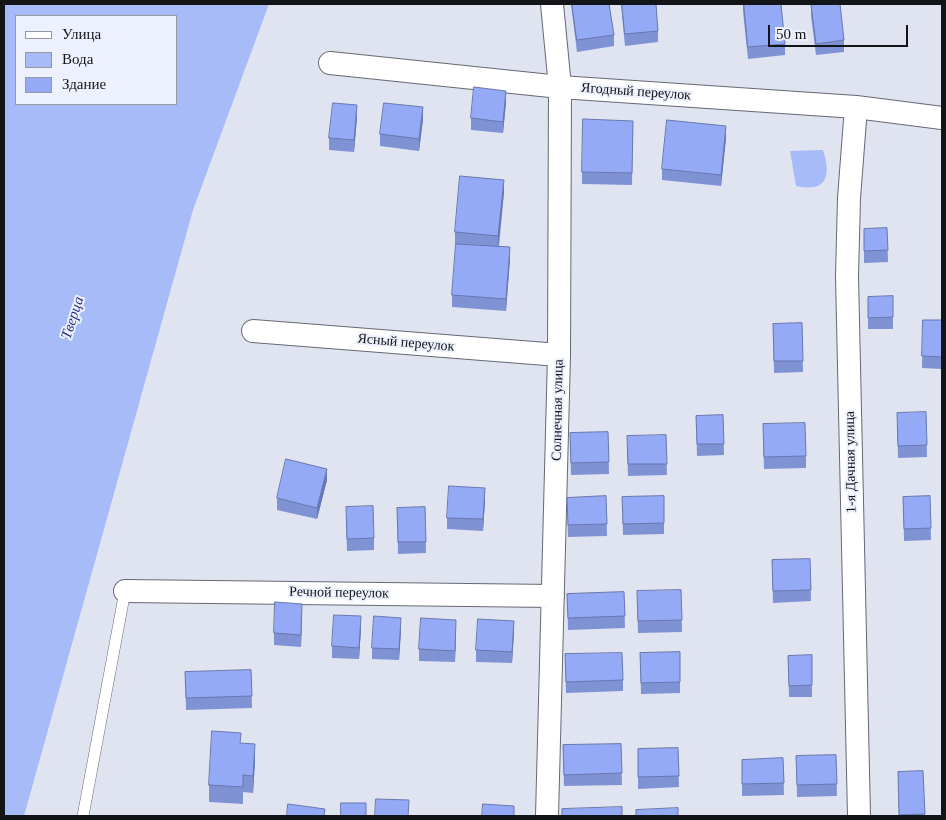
<!DOCTYPE html>
<html>
<head>
<meta charset="utf-8">
<style>
	body { margin:0 }
	#map { position:relative; width:946px; height:820px; overflow:hidden; background:#e0e4f0; font-family:Georgia,serif }
	canvas { display:block }
	.frame { position:absolute; inset:0; border:5px solid #131418; pointer-events:none }
	.legend { position:absolute; left:15px; top:15px; width:162px; height:90px; box-sizing:border-box; background:#edf1fd; border:1px solid #9699a1; margin:0; padding:6px 9px; list-style:none; font-size:15px; color:#131418 }
	.legend li { display:flex; align-items:center; gap:10px; height:25px }
	.legend b { width:25px; border:1px solid #9699a1 }
	.scale { position:absolute; left:768px; top:25px; width:140px; height:22px; box-sizing:border-box; border:2px solid #131418; border-top:0; padding-left:6px; font-size:15px; line-height:18px; white-space:nowrap; color:#131418; -webkit-text-stroke:4px #edf1fd; paint-order:stroke }
</style>
</head>
<body>
<div id="map">
<canvas width="946" height="820"></canvas>
<div class="frame"></div>
<ul class="legend">
<li><b style="height:6px;background:#fff"></b>Улица</li>
<li><b style="height:14px;background:#a8bbf9"></b>Вода</li>
<li><b style="height:14px;background:#94aaf7"></b>Здание</li>
</ul>
<div class="scale">50 m</div>
</div>
<script>
const g = document.querySelector('canvas').getContext('2d');
g.lineJoin = 'round';
function paint(path, color) { g.fillStyle = color; g.fill(path, 'evenodd'); }
function stroke(path, color, width, dash) { g.strokeStyle = color; g.lineWidth = width; g.lineCap = dash ? 'butt' : 'round'; g.setLineDash(dash || []); g.stroke(path); }
function label(font, color, halo, rows, align = 'center') {
  g.font = font + ' Georgia,serif'; g.lineWidth = 4; g.setLineDash([]); g.textBaseline = 'middle'; g.strokeStyle = halo; g.fillStyle = color; for (const [text, x, y, turn = 0] of rows) {
    g.save(); g.translate(x, y); g.rotate((+turn || 0) * Math.PI / 180); g.textAlign = isNaN(turn) ? turn : align; if (halo) g.strokeText(text, 0, 0); g.fillText(text, 0, 0); g.restore();
  }
}
const water = new Path2D(`
	M4 4H269L193 210 24 816H4ZM16 16H176V104H16Z
	M823 150C831 175 828 193 796 186L790 151Z`);
const service = new Path2D(`
	M83 816 125 591`);
const minor = new Path2D(`
	M330 63 560 87 856 107 942 118
	M856 107 849 198 847 276 859 816
	M253 331 559 355
	M125 591 553 596
	M547 816 559 355 560 87 552 4`);
const wall = new Path2D(`
	M571 4H609L614 35V46L577 52Z
	M621 4H656L658 31V42L625 46Z
	M743 4H781L785 44V55L748 59 743 11Z
	M811 5 844 40V52L816 55 811 16Z
	M506 102 503 133 471 130V118Z
	M357 117 354 152 329 150V138Z
	M423 119 419 151 380 146V134Z
	M633 121 632 185 582 184V172Z
	M726 138 721 186 662 180V169Z
	M504 192 499 247 510 259 506 311 452 307V295L459 244H455V232Z
	M887 228 888 262 864 263V229Z
	M893 296V329H868V297Z
	M923 320H942V369L922 368Z
	M802 323 803 372 774 373 773 324Z
	M926 412 927 457 898 458 897 425Z
	M723 415 724 455 697 456 696 416Z
	M608 432 609 474 571 475 570 433Z
	M666 435 667 475 628 476 627 448Z
	M763 436 806 456V468L764 469Z
	M327 480 317 519 277 510V498Z
	M606 496 607 536 568 537 567 498Z
	M664 496V534L623 535 622 497Z
	M930 496 931 540 904 541 903 497Z
	M485 500 483 531 447 529V518Z
	M425 507 426 553 398 554 397 508Z
	M346 518 374 538V550L347 551Z
	M810 559 811 601 773 603 772 560Z
	M681 590 682 632 638 633 637 603Z
	M624 592 625 628 568 630 567 594Z
	M302 615 301 647 274 645V633Z
	M361 628 359 659 332 658V646Z
	M401 630 399 660 372 659V648Z
	M456 631 455 662 419 661V649Z
	M514 632 512 663 476 662V650Z
	M680 652V693L641 694 640 653Z
	M565 654 623 680V691L566 693Z
	M812 655V697H789L788 656Z
	M251 670 252 708 186 710 185 672Z
	M241 743 255 761 253 793 243 792V804L209 802V785Z
	M621 744 622 785 564 786 563 745Z
	M678 748 679 787 638 789V749Z
	M836 755 837 796 797 797 796 756Z
	M783 758 784 795 742 796V760Z
	M923 771 925 816H899L898 772Z`);
const shadedWall = new Path2D(`
	M506 91V102L503 133V122Z
	M357 105V117L354 152V140Z
	M423 107V119L419 151V139Z
	M726 126V138L721 186V175Z
	M504 180V192L498 248V236Z
	M510 247V259L506 311V299Z
	M327 469V480L317 519V508Z
	M485 488V500L483 531V519Z
	M302 604V615L301 647V635Z
	M361 616V628L359 659V648Z
	M401 618V630L399 660V649Z
	M456 620V631L455 662V651Z
	M514 621V632L512 663V652Z
	M255 744V761L253 793V776Z`);
const building = new Path2D(`
	M572 4H609L614 35 577 40Z
	M622 4H656L658 31 625 34Z
	M744 4H781L785 44 748 47Z
	M818 4H840L844 40 816 44 811 5Z
	M474 87 506 91 503 122 471 118Z
	M333 103 357 105 354 140 329 138Z
	M384 103 423 107 419 139 380 134Z
	M583 119 633 121 632 173 582 172Z
	M667 120 726 126 721 175 662 169Z
	M460 176 504 180 498 236 455 232Z
	M887 228 888 250 864 251V229Z
	M456 244 510 247 506 299 452 295Z
	M893 296V317L868 318V297Z
	M923 320H942V357L922 356Z
	M802 323 803 361H774L773 324Z
	M926 412 927 445 898 446 897 413Z
	M723 415 724 444H697L696 416Z
	M805 423 806 456 764 457 763 424Z
	M608 432 609 462 571 463 570 433Z
	M666 435 667 464H628L627 436Z
	M286 459 327 469 317 508 277 498Z
	M449 486 485 488 483 519 447 518Z
	M606 496 607 524 568 525 567 498Z
	M664 496V523L623 524 622 497Z
	M930 496 931 528 904 529 903 497Z
	M373 506 374 538 347 539 346 507Z
	M425 507 426 542H398L397 508Z
	M810 559 811 590 773 591 772 560Z
	M681 590 682 620 638 621 637 591Z
	M624 592 625 616 568 618 567 594Z
	M275 602 302 604 301 635 274 633Z
	M334 615 361 616 359 648 332 646Z
	M374 616 401 618 399 649 372 648Z
	M421 618 456 620 455 651 419 649Z
	M478 619 514 621 512 652 476 650Z
	M680 652V682L641 683 640 653Z
	M622 653 623 680 566 682 565 654Z
	M812 655V685L789 686 788 656Z
	M251 670 252 696 186 698 185 672Z
	M212 731 241 733 240 743 255 744 253 776 243 775V787L209 785Z
	M621 744 622 773 564 775 563 745Z
	M678 748 679 776 638 777V749Z
	M836 755 837 784 797 785 796 756Z
	M783 758 784 783 742 784V760Z
	M923 771 925 814 899 815 898 772Z
	M376 799 409 800 408 816H375Z
	M341 803H366V816H341Z
	M288 804 325 809 324 816H287Z
	M483 804 514 806V816H482Z
	M622 807V816H562V809Z
	M678 808V816H636V810Z`);
const streetNames = [
	["Ягодный переулок",636,92,4],
	["Ясный переулок",406,343,5],
	["Солнечная улица",558,410,-89],
	["1-я Дачная улица",851,462,-91],
	["Речной переулок",339,593,1]
];
const waterNames = [
	["Тверца",73,318,-72]
];
paint(water, '#a8bbf9');
stroke(service, '#656973', 12);
stroke(minor, '#656973', 24);
stroke(service, '#fff', 11);
stroke(minor, '#fff', 22);
paint(wall, '#7f92d4');
paint(shadedWall, '#6877ad');
paint(building, '#94aaf7');
stroke(building, '#6877ad', 1);
label('14px', '#131418', '#edf1fd', streetNames);
label('italic 15px', '#253288', '#edf1fd', waterNames);
</script>
</body>
</html>
